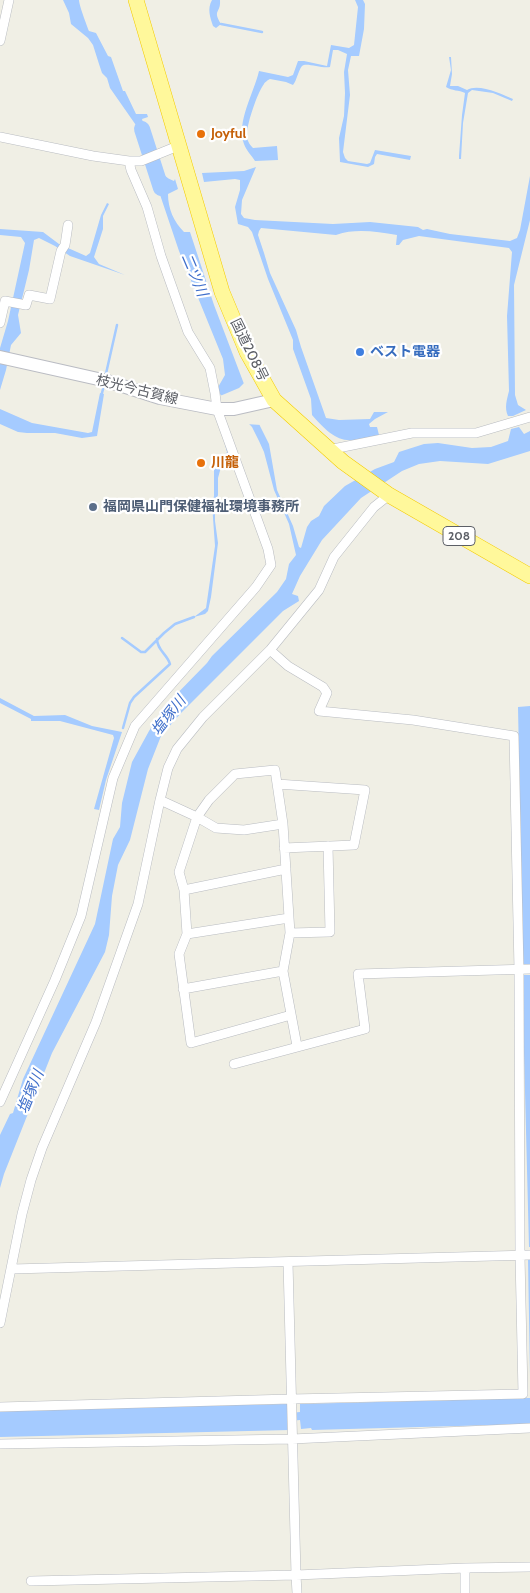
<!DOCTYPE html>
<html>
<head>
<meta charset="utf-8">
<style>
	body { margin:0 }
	canvas { display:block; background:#f0efe5 }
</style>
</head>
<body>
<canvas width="530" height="1593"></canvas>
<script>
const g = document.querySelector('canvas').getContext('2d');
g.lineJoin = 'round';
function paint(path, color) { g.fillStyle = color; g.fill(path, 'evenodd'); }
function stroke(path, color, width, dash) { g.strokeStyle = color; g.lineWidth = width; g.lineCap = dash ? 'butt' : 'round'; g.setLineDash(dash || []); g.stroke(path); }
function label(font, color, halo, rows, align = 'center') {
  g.font = font + ' Cabin,"Noto Sans JP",sans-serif'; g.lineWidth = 4.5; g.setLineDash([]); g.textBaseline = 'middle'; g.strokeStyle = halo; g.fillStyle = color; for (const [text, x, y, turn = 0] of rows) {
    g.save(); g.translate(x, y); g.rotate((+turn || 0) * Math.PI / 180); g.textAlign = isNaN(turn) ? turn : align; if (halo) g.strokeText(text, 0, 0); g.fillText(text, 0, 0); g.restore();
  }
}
const water = new Path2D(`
	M63 0H79C79 5 87 26 89 31L96 33 108 56 111 57 123 91H125L136 114H147L148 117 142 119 150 147 148 148 140 131 110 88 107 78 102 73 99 64 93 45 88 38 71 24 69 13Z
	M212 0H220C221 14 212 9 221 24L216 28 213 26C210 17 207 9 212 0Z
	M355 0H363L365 4 364 29 359 56H351L348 70 350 95 343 152 345 158 348 161 367 164 370 163 375 150 411 156 410 160 377 154 375 157 374 164 368 167 340 162 339 138 344 116 345 93 344 72 347 54 338 50H333L330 67C322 69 306 62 302 66 298 71 297 80 293 85L286 82 270 79C269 79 264 83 264 84 258 91 245 128 247 138 248 142 250 145 253 148L277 146 278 160 255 161C252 156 246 150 244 144 236 122 254 93 259 71L288 77 293 75 298 61H304L327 66 331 45 349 48 354 45 358 7Z
	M449 57H451L452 74 450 86H458L467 90C478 83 502 94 513 99L512 101 493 93 472 90 468 93 463 123 461 159H459V156L462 115 465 93C459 90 452 91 446 87L451 70Z
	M158 166C161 173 166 178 174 181L175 179 178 189 168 194C168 209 174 222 184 232H190L214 305 260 426 269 444 277 490 293 526 299 547 301 548 307 527 311 521 319 516 324 506 345 486 375 469 394 462 399 452 424 444 438 443 472 448 491 447 508 441 511 429 519 427 524 434 530 431V451L488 464 440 461 419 464 402 471 361 498 322 540 300 576 292 594 298 596 299 601 283 611 181 713 161 736 148 769 130 840 118 865 112 896 109 935 105 952 52 1053 4 1174 0 1188V1135L10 1114 13 1113 23 1079 95 924 113 839 120 827 122 803 132 762 149 731 164 707 207 663 212 656 277 592 286 579 289 564 296 555 289 524 274 490 264 452 259 441 252 427 219 393 217 389 225 375 223 359 179 251 151 168Z
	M256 167 242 200 241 214 244 218 255 220 333 224 370 222 418 227 423 230 427 229 450 234 510 241 517 238 520 230 530 176V220L514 285 515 395 518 405 526 410 513 416H508C504 408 507 399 509 391L507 316 512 252 509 248 419 236 403 240 399 245H396L397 235C376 232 357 228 336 235L261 228 259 231 258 235 264 253 270 273 296 330 301 347 326 418 339 420 370 419 374 412H388L375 419 369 424 370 427H377L379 435C370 437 357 442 347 440 333 439 321 425 312 415L311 399 293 349V340L268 279 252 232 248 227 238 224 235 207 240 190V180L235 179 204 182 202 173 244 171Z
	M107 203 109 204 103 216V229L94 257 99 264 125 275 70 256 55 246 39 238 34 240 29 270 18 315 21 333 11 345 6 370 0 390V348L8 321 25 243 21 237 0 235V229L43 232 59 244 86 256 90 253 101 215Z
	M100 393 104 394 97 436 82 438 55 433H27L18 432 0 424V409L32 423 88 433 92 432Z
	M219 422 230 458 221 467 218 478V495L215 504V521L218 543 211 597 208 611 205 614 194 617 206 608 215 546 212 504 214 496V467L219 464 227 452Z
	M0 698 34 716 65 715 92 726 122 732 106 780 99 810 94 809 114 738 113 735 60 721H31V719L0 703Z
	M530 706V964H523L518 707Z
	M522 975H530V1247H529Z
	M530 1258V1376L528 1259Z
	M530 1398V1424L312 1430 311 1428 301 1429 300 1420 290 1421V1430L0 1437V1409L289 1404 290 1413 300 1412V1404Z`);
const pier = new Path2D(`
	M245 382 260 421 261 425 246 424 222 402 220 396 239 388Z`);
const stream = new Path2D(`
	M221 24 262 32
	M105 378 117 325
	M101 397 104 385
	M122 638 141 652H145L164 633 175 624 194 617
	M123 728 130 703 134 697 170 664C167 654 157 650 157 639`);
const river = new Path2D(`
	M142 129 161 188`);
const minor = new Path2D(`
	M0 41 9 0
	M0 137 93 156 129 161H141L178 146
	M0 323 5 301 26 305 29 295 50 299 61 251 65 245 68 225
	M328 450 412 433H476L530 417
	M277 784 365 790 354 845 284 848
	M160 800 197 817 216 828 244 830 283 824 290 933 283 971 297 1046
	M283 824 275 770 235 774 209 800 197 817 179 872 184 890 187 934 179 954 191 1043 291 1015
	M184 890 286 869
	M290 933 330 932 328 846
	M187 934 289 918
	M183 989 283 971
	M234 1064 365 1029 358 974 530 969
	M0 1102 55 980 81 916 113 778 135 726 256 587 271 565 268 549 217 409 215 393 210 368 188 332 161 256 147 207 131 170 129 161
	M288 1262 296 1575 297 1593
	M12 1269 530 1255
	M0 1323 22 1214 31 1180 42 1148 96 1022 138 904 160 800 168 768 177 749 203 717 270 650 319 590 334 557 374 507 389 495
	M0 1407 291 1399 523 1394 520 1256 519 970 514 736 413 720 319 711 327 693 323 687 288 666 270 650
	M0 1444 292 1439 530 1428
	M465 1568V1593
	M31 1581 296 1575 465 1568 530 1567`);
const secondary = new Path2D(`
	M0 357 107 381 160 398 217 409H234L274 400`);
const trunk = new Path2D(`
	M136 0 222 292 247 352 274 400 343 462 389 495 530 576`);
const markers = [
	[201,134,5,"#e8710a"],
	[360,352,5,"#3f7fe0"],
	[201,463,5,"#e8710a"],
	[93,507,5,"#5c6f8a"]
];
const shields = [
	[459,536,32]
];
const shieldNames = [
	["208",459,536]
];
const foodNames = [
	["Joyful",211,134],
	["川龍",211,463]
];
const streetNames = [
	["国道208号",249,350,64],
	["枝光今古賀線",137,390,14]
];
const shopNames = [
	["ベスト電器",370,352]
];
const serviceNames = [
	["福岡県山門保健福祉環境事務所",103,507]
];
const waterNames = [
	["二ツ川",194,275,67],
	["塩塚川",169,716,-52],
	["塩塚川",31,1092,-68]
];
paint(water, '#a5cbff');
paint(pier, '#f0efe5');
stroke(stream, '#a5cbff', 2.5);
stroke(river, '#a5cbff', 16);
stroke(minor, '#b9bcc1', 10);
stroke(secondary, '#babcc3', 14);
stroke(trunk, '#f4cb00', 16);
stroke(minor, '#fff', 9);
stroke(secondary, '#fff', 12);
stroke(trunk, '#fff89b', 15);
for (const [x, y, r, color] of markers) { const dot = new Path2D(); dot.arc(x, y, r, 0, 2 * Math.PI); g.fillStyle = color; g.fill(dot); stroke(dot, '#fff', 2); }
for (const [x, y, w] of shields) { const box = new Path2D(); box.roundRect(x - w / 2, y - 9.5, w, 19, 4); g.fillStyle = '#fff'; g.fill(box); stroke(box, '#5c5f66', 1); }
label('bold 12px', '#5c5f66', null, shieldNames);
label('bold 14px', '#c56008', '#fff', foodNames, 'left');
label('14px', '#5c5f66', '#fff', streetNames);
label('bold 14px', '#366cbe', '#fff', shopNames, 'left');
label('bold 14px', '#4e5e75', '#fff', serviceNames, 'left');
label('italic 15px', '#3f6fcb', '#fff', waterNames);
</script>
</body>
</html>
